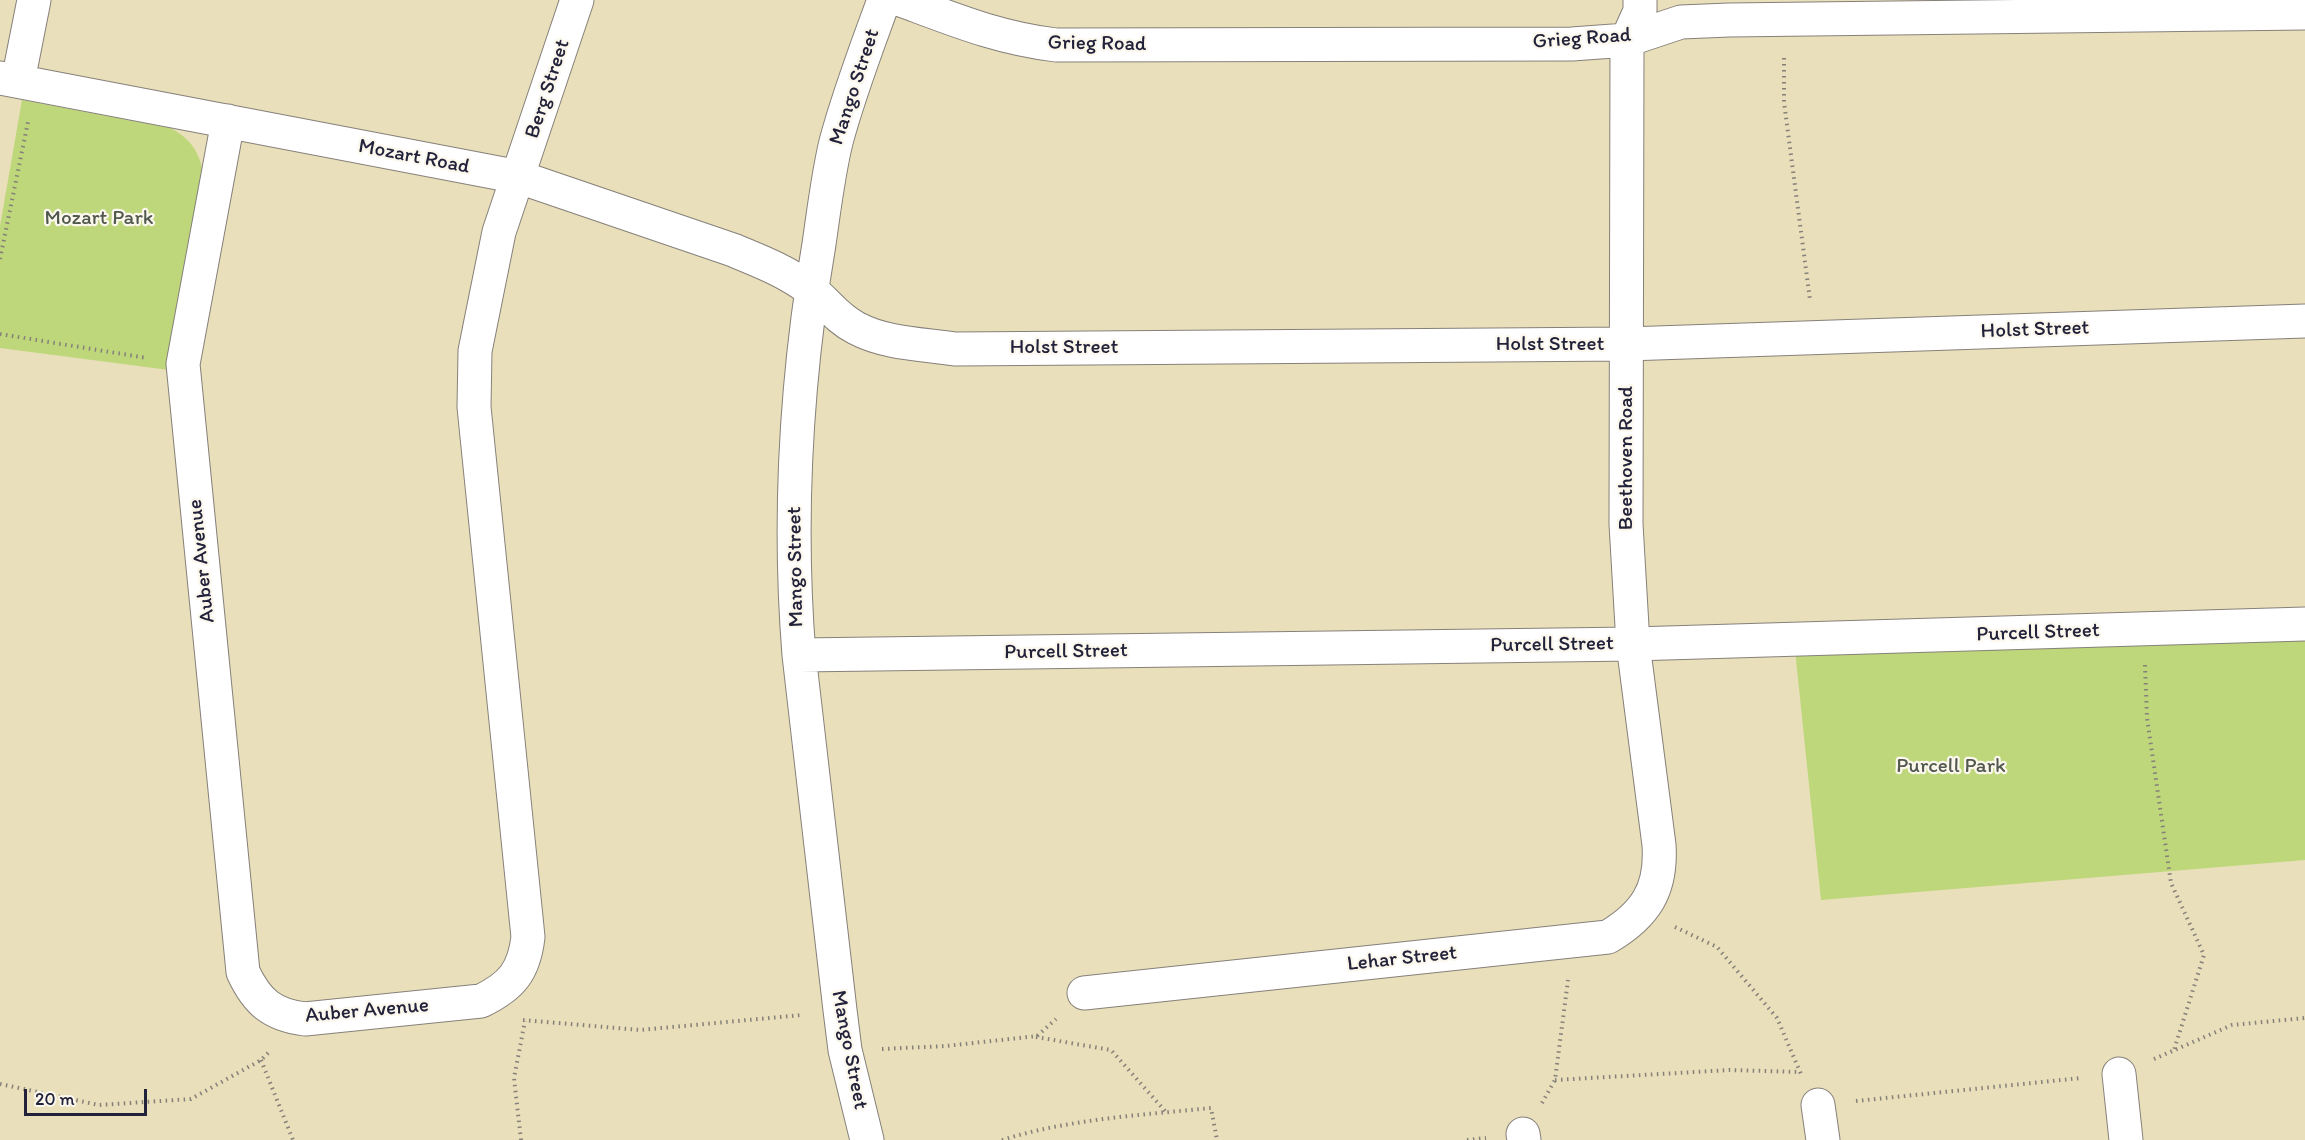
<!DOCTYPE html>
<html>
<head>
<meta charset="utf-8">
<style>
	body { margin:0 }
	#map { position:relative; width:2305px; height:1140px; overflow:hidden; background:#e9dfba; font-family:Itim,sans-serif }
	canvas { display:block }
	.scale { position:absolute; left:24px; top:1089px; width:123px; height:27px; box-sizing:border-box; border:3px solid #22223b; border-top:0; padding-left:8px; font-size:18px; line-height:21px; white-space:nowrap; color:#22223b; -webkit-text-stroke:4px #fbf7ec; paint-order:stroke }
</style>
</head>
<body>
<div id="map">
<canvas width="2305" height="1140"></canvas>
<div class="scale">20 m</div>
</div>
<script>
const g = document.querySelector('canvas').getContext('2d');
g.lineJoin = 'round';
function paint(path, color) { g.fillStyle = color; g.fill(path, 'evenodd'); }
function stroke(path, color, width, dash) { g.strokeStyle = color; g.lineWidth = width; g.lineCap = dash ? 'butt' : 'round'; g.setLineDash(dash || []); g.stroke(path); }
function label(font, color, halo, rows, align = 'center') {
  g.font = font + ' Itim,sans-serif'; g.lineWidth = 4.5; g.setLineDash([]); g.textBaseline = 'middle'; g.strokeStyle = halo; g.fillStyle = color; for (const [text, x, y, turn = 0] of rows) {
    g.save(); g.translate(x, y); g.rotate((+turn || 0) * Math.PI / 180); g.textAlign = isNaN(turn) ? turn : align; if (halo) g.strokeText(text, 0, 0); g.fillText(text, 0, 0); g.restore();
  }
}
const green = new Path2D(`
	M22 100 170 128C192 139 201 154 204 179L169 370 0 348V226Z
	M2305 636V860L1821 900 1795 650Z`);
const path = new Path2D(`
	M1784 58V102L1810 300
	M0 259 28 122
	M0 334 147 358
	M2145 665 2147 718 2171 883 2204 955 2174 1050
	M1675 927 1717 947 1777 1018 1801 1074
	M523 1020 640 1030 802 1015
	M1036 1037 1111 1050 1166 1112
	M882 1049 946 1046 1037 1036 1056 1019
	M2154 1059 2232 1025 2305 1018
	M261 1060 293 1140
	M1555 1080 1730 1070 1800 1072
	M0 1084 99 1105 191 1099 261 1060 271 1050
	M1856 1101 2081 1078
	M1542 1103 1555 1080 1568 980
	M521 1140 514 1078 525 1021
	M1002 1140C1069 1119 1141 1115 1211 1108L1217 1140
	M1467 1140 1486 1138`);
const street = new Path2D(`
	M901 0C955 20 998 38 1056 45L1572 44 1627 40 1681 22 1729 20 2305 13
	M0 78 519 177 733 250C760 261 788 272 811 290 828 303 835 317 856 328 886 344 923 344 955 349L1627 344 2305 321
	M18 81 34 0
	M228 121 183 364 243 972C257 1002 272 1015 305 1019L481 1001C512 986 524 971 528 937L474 407 475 351 499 232 577 0
	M799 655 1633 644 2305 624
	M1084 993 1608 937C1645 915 1662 890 1659 845L1633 644 1626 524 1627 40 1640 11V0
	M2119 1074 2126 1140
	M1818 1105 1823 1140
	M1523 1134 1524 1140
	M867 1140 845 1050 840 1010 799 655C788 518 796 380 819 244 824 210 828 175 836 142 849 93 867 47 884 0`);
const streetNames = [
	["Grieg Road",1582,39,-4],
	["Grieg Road",1097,44,1],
	["Mango Street",855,87,-72],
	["Berg Street",548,89,-72],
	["Mozart Road",414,157,11],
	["Holst Street",2035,330,-2],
	["Holst Street",1550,345],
	["Holst Street",1064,348],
	["Beethoven Road",1627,458,-90],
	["Auber Avenue",202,561,-96],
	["Mango Street",796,567,-91],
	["Purcell Street",2038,633,-2],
	["Purcell Street",1552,645,-1],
	["Purcell Street",1066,652,-1],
	["Lehar Street",1402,959,-6],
	["Auber Avenue",367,1011,-5],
	["Mango Street",849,1050,79]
];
const parkNames = [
	["Mozart Park",99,219],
	["Purcell Park",1951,767]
];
paint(green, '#bed77b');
stroke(street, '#86807a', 35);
stroke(path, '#86807a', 4, [1.5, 4.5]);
stroke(street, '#fff', 33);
label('21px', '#22223b', '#fbf7ec', streetNames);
label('21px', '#51584e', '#fbf7ec', parkNames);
</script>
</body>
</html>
